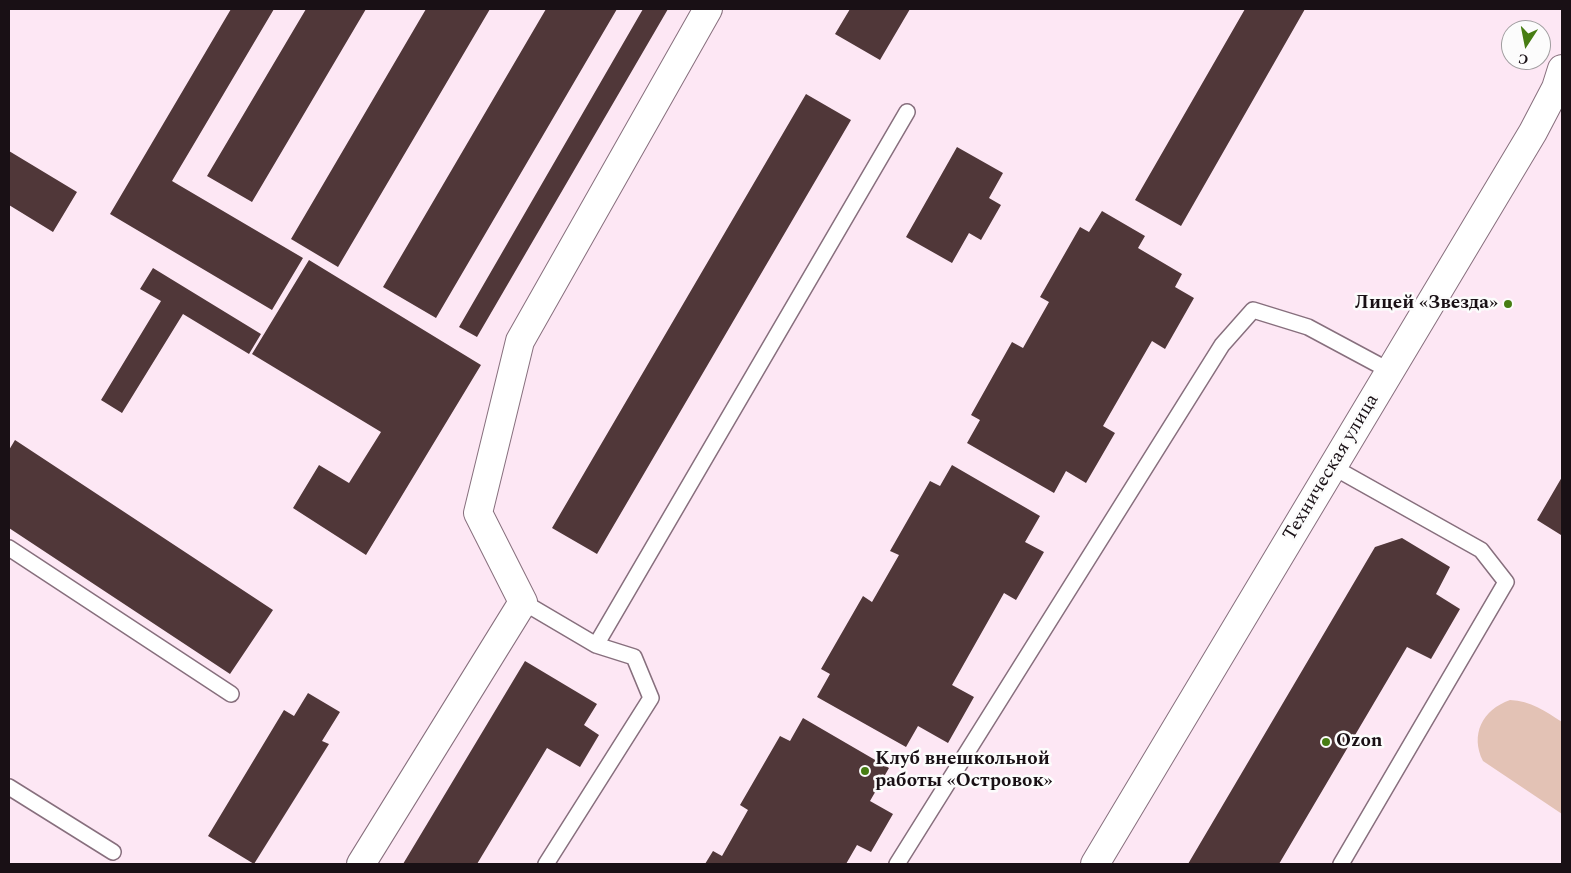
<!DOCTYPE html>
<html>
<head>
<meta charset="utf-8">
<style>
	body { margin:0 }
	#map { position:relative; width:1571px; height:873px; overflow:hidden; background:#fde7f4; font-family:Spectral,serif }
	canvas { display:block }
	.frame { position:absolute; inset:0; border:10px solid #191015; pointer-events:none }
	.north { position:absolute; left:1501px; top:20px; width:50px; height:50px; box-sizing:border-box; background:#fcfcfc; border:1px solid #a19ea0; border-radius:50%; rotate:191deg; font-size:14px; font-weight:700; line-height:20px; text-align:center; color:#191015 }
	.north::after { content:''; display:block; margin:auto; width:18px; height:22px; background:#477d13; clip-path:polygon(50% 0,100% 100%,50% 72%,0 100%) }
</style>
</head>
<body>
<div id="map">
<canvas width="1571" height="873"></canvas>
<div class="frame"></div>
<div class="north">С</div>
</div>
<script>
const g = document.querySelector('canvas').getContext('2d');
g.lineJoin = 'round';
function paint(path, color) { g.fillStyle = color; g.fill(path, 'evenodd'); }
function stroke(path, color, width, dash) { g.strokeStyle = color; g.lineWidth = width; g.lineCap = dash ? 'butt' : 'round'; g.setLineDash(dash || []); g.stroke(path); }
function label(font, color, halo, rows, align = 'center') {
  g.font = font + ' Spectral,serif'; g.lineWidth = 5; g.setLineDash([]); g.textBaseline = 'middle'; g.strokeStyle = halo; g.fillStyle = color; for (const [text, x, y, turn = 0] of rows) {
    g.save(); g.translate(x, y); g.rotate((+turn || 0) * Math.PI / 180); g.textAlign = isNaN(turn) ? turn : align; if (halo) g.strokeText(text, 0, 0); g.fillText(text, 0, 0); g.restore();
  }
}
const green = new Path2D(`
	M1510 700C1531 701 1545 711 1562 722V814L1483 761C1470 735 1482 710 1510 700Z`);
const building = new Path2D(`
	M231 9H274L172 181 303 258 272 310 110 214Z
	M306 9H366L252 202 207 176Z
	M426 9H490L338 267 291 239Z
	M546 9H617L436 318 383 287Z
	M643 9H668L477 337 459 327Z
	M850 9H910L880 60 835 34Z
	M1245 9H1305L1181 226 1135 200Z
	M806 94 851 120 597 554 552 528Z
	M957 147 1003 173 989 198 1001 205 981 240 969 233 952 263 906 237Z
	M9 151 77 192 53 232 9 205Z
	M1102 211 1145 236 1138 248 1182 274 1175 287 1194 298 1165 349 1152 341 1103 426 1115 433 1086 483 1066 471 1054 493 967 443 980 420 971 415 1012 342 1023 348 1049 302 1040 297 1080 227 1089 232Z
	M309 260 481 365 366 555 293 508 319 465 349 483 381 432 252 354Z
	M153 268 261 334 249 354 183 314 122 413 101 400 161 301 140 289Z
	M15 440 273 610 230 674 9 528V450Z
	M952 465 1040 516 1025 542 1044 552 1016 600 1004 593 952 685 974 697 948 743 918 726 906 747 817 697 830 674 821 669 863 596 872 602 899 555 890 551 930 481 940 486Z
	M1562 477V533L1561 535 1537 520Z
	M1402 538 1450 567 1436 594 1460 609 1431 659 1407 647 1279 864H1188L1375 547Z
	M525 661 597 704 584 725 599 735 580 767 547 748 477 864H403Z
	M308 693 340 712 322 741 329 744 254 864 208 836 284 710 294 716Z
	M803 718 889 768 870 801 893 814 871 852 857 845 846 864H705L713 851 722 856 748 810 740 805 780 736 790 741Z`);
const service = new Path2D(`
	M1333 467 1481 550 1506 582 1341 864
	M9 548 231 694
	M523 602 596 645 907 112
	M9 787 113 852
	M546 864 651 698 634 657 596 645
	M897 864 1222 345 1253 310 1308 327 1390 371`);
const minor = new Path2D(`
	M361 864 523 602 478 513 520 341 708 9`);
const tertiary = new Path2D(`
	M1095 864 1533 132 1556 88 1562 69`);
const markers = [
	[1508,304,5,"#477d13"],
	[1326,742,5,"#477d13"],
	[865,771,5,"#477d13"]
];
const poiNames = [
	["Лицей «Звезда»",1498,304,"right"],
	["Ozon",1336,742],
	["Клуб внешкольной",875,760],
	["работы «Островок»",875,782]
];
const streetNames = [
	["Техническая улица",1332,468,-59]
];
paint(green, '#e3c2b5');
paint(building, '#503739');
stroke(service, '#876f7d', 18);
stroke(minor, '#876f7d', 30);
stroke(tertiary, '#876f7d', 30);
stroke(service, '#fff', 15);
stroke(minor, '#fff', 28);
stroke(tertiary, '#fff', 28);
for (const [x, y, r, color] of markers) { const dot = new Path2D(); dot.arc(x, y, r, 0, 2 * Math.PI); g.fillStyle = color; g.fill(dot); stroke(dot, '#fcfcfc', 2); }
label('bold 19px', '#191015', '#fcfcfc', poiNames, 'left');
label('19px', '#191015', '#fcfcfc', streetNames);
</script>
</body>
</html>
